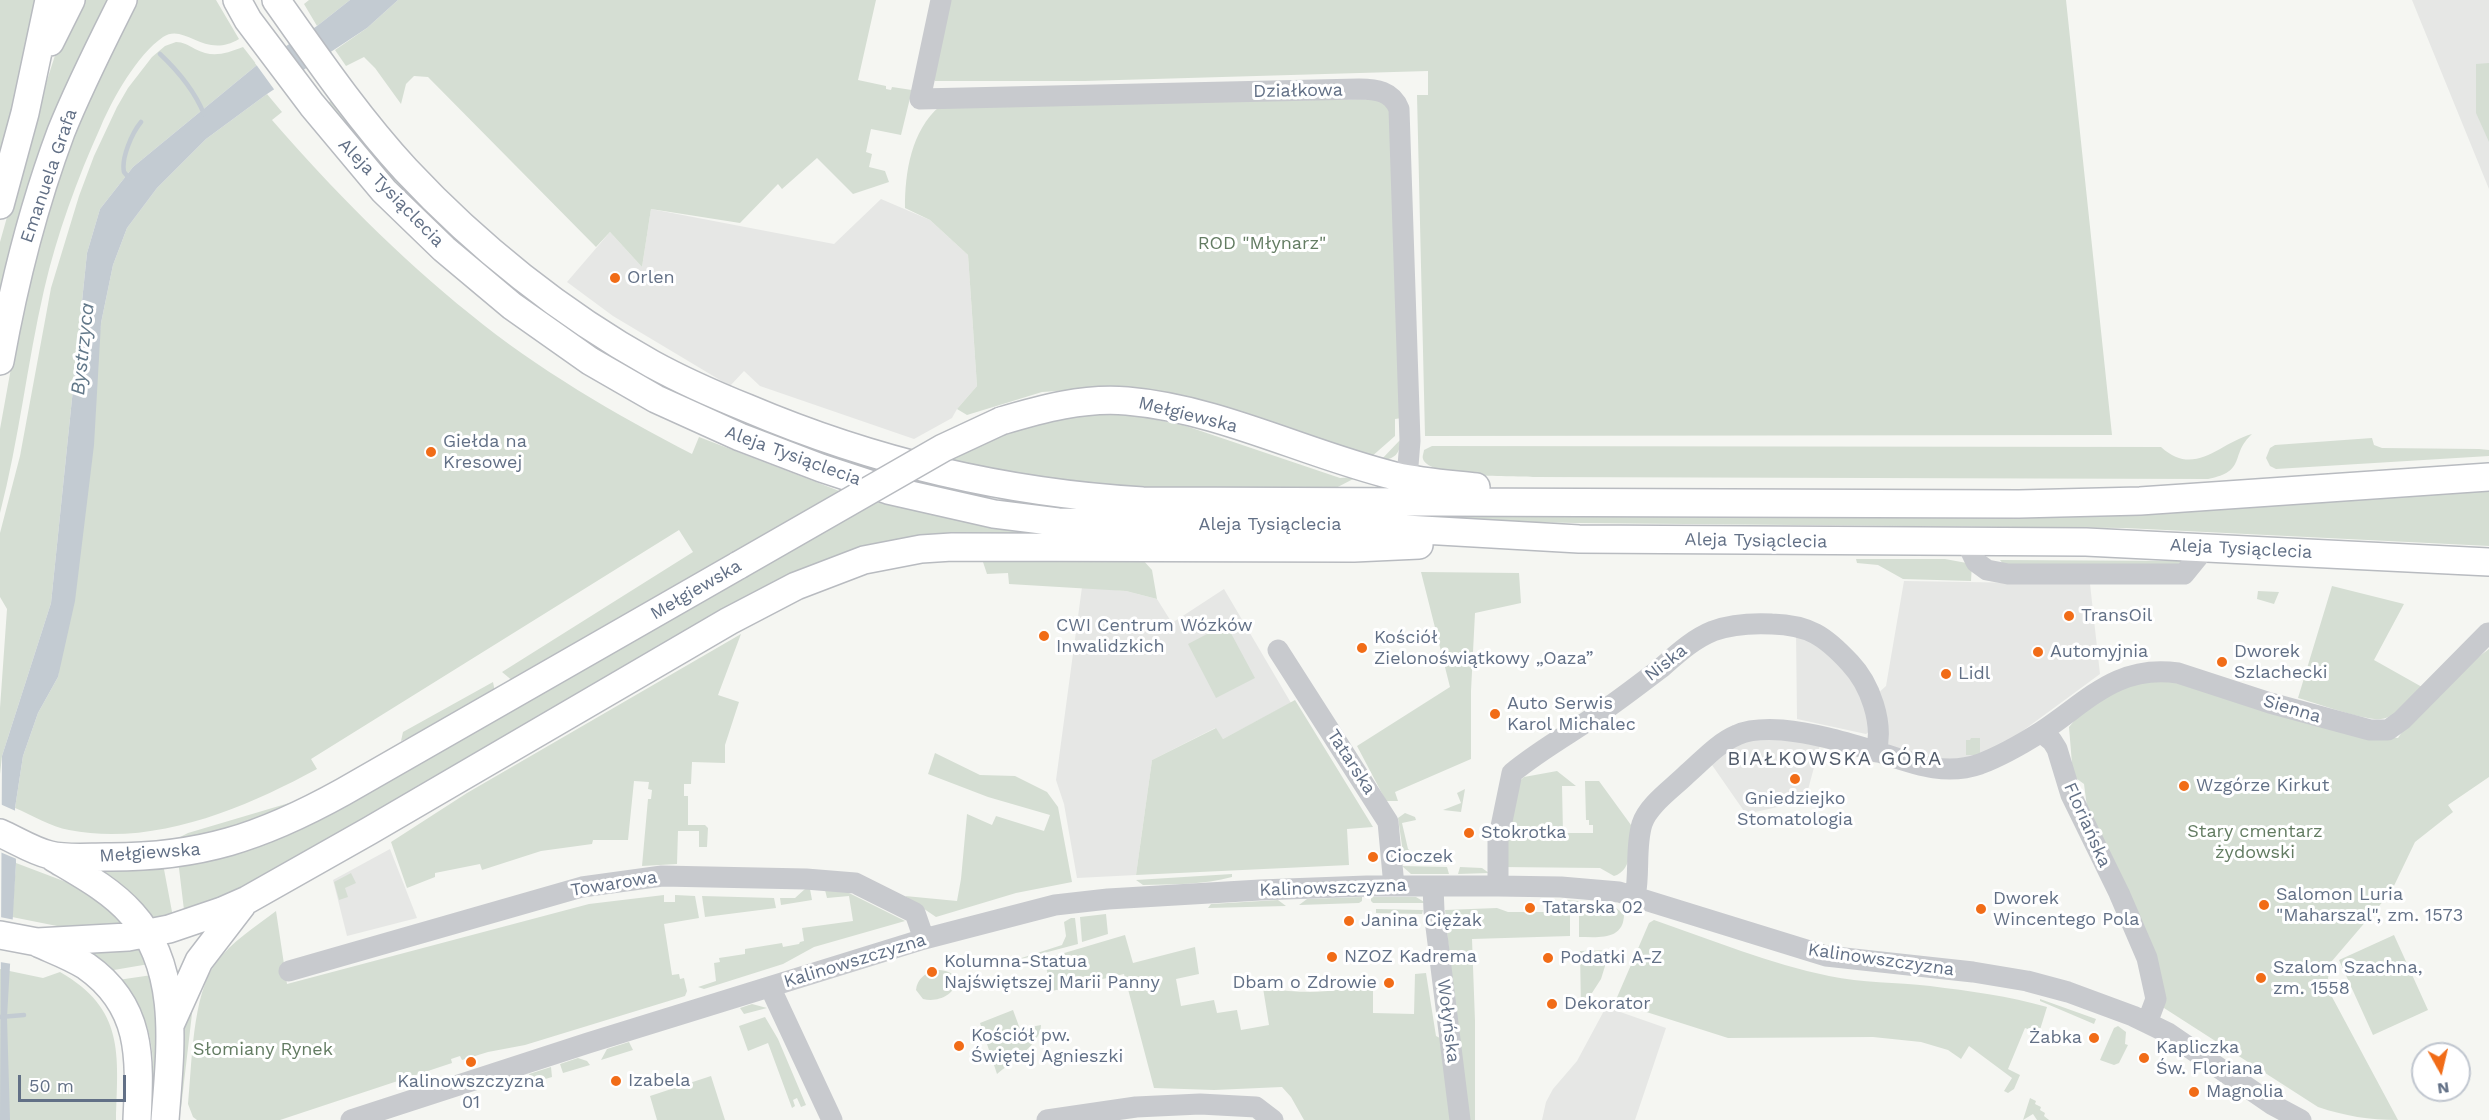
<!DOCTYPE html>
<html>
<head>
<meta charset="utf-8">
<style>
	body { margin:0 }
	#map { position:relative; width:2489px; height:1120px; overflow:hidden; background:#f5f6f2; font-family:"Work Sans",sans-serif }
	canvas { display:block }
	.north { position:absolute; left:2411px; top:1042px; width:60px; height:60px; box-sizing:border-box; background:#fff; border:2px solid #c0c6cf; border-radius:50%; rotate:172deg; font-size:16px; font-weight:700; line-height:24px; text-align:center; color:#627086 }
	.north::after { content:''; display:block; margin:auto; width:21px; height:27px; background:#f16c17; clip-path:polygon(50% 0,100% 100%,50% 72%,0 100%) }
	.scale { position:absolute; left:18px; top:1075px; width:108px; height:27px; box-sizing:border-box; border:3px solid #627086; border-top:0; padding-left:8px; font-size:18px; line-height:21px; white-space:nowrap; color:#627086; -webkit-text-stroke:4px #fff; paint-order:stroke }
</style>
</head>
<body>
<div id="map">
<canvas width="2489" height="1120"></canvas>
<div class="north">N</div>
<div class="scale">50 m</div>
</div>
<script>
const g = document.querySelector('canvas').getContext('2d');
g.lineJoin = 'round';
function paint(path, color) { g.fillStyle = color; g.fill(path, 'evenodd'); }
function stroke(path, color, width, dash) { g.strokeStyle = color; g.lineWidth = width; g.lineCap = dash ? 'butt' : 'round'; g.setLineDash(dash || []); g.stroke(path); }
function label(font, color, halo, rows, align = 'center') {
  g.font = font + ' "Work Sans",sans-serif'; g.lineWidth = 6; g.setLineDash([]); g.textBaseline = 'middle'; g.strokeStyle = halo; g.fillStyle = color; for (const [text, x, y, turn = 0] of rows) {
    g.save(); g.translate(x, y); g.rotate((+turn || 0) * Math.PI / 180); g.textAlign = isNaN(turn) ? turn : align; if (halo) g.strokeText(text, 0, 0); g.fillText(text, 0, 0); g.restore();
  }
}
const built = new Path2D(`
	M2412 0H2489V189Z
	M881 199 930 220 968 255 977 386 957 409 952 418 914 439 760 386 744 371 730 386 613 316 567 282 610 232 642 267 651 209 834 244Z
	M1904 581 2090 584 2100 674 1998 749 1959 762 1882 750 1876 695 1886 686Z
	M1082 587 1126 591 1157 599 1172 623 1224 589 1291 703 1223 739 1215 728 1152 760 1136 875 1077 878 1064 804 1056 780Z
	M1796 631 1852 671 1873 729 1866 734 1797 719Z
	M1771 735 1821 741 1805 801 1746 814 1712 765 1740 742Z
	M390 849 417 918 347 936 333 880Z
	M1606 1007 1666 1028 1635 1120H1542L1546 1102 1553 1089 1577 1061Z`);
const green = new Path2D(`
	M0 0H40L0 167Z
	M81 0H112L0 311V242L34 121 58 46Z
	M136 0H216L239 39C204 60 185 22 163 37 137 55 113 98 101 126 77 179 57 234 44 290 27 364 19 440 0 513V429L26 285 60 167Z
	M309 0H350L317 26 304 4Z
	M398 0H876L858 80 886 86V89L891 90 892 87 912 90 901 135 871 129 866 152 872 154 869 167 885 171 889 182 853 194 817 158 782 189 778 184 740 223 651 209 642 267 610 232 596 247 428 77 414 76 406 84 401 104 375 68 364 57 346 66 335 50 367 28Z
	M947 0H2066L2112 435 1425 436 1417 95H1428V71L1085 81H935L931 74Z
	M176 42C183 42 188 45 195 49 212 58 225 54 243 47L257 65 133 167 100 209 87 253 51 603 2 756 0 774V708L7 609 0 597V533L20 456 51 288 79 196 94 156 117 107 128 88 152 57 165 46Z
	M2489 63V142L2476 113V64Z
	M267 94 282 112 272 120C331 188 399 257 470 314 537 369 615 414 692 454L699 437 842 492 514 682 502 672 693 552 679 530 311 759 317 769C245 808 154 847 69 830 51 827 32 815 15 808L23 756 38 713 58 677 101 323 113 265 127 228 157 188 206 139Z
	M333 99 520 286 882 470 868 479 637 380 456 249 324 106Z
	M1378 99 1388 108 1392 120 1402 418 1395 419V436L1370 458 1115 387 1042 392 967 415 957 409 977 386 968 255 930 220 905 208C905 172 911 131 940 106Z
	M1086 414 1132 415 1183 425 1340 478 1357 477 1332 490 1085 488 934 463 995 433Z
	M2252 434C2229 455 2248 471 2208 479L1535 477C1516 476 1429 478 1423 459 1422 456 1424 452 1424 450L1432 446 2161 447C2195 478 2219 443 2252 434Z
	M2372 438 2374 445 2382 448 2479 449 2489 450V456L2276 469 2270 466 2266 458 2270 448 2275 445Z
	M1401 439C1400 454 1395 459 1380 461Z
	M2489 487V546L2125 528 1575 523 1349 518V510Z
	M871 501 957 520 1039 535 864 548 826 560 774 584 242 891 184 910 178 860 232 850Z
	M982 559H1142L1152 570 1157 599 1126 591 1009 584 1008 573 987 574Z
	M1856 559H1945L1972 564 1971 581 1903 579 1878 565 1857 563Z
	M2000 560 2186 561V564H2003Z
	M1421 572 1519 573 1521 603 1475 613 1471 691V759L1395 792 1398 801H1386L1357 746 1450 687Z
	M2332 586 2404 604 2374 660 2422 687C2411 698 2398 717 2381 719 2365 721 2316 703 2298 698Z
	M2258 591 2279 592 2274 604 2257 599Z
	M1226 624 1255 678 1216 698 1188 644Z
	M741 634 718 695 739 702 725 745V763L692 762 691 784H684V796H688V825H705L708 828 707 847H699V831H678L677 864 642 866 648 799H651L652 790 648 789 649 782 634 781 628 840H593L592 844 541 851 482 870 480 864 435 873V877L407 888 391 842 467 793Z
	M2489 649V777L2448 805 2453 812 2415 842 2391 892 2332 961 2328 978 2331 995 2398 1120C2369 1120 2345 1116 2318 1107L2164 1008 2087 807 2084 784 2073 776 2069 727 2085 708 2108 689 2163 677 2366 733 2398 738C2422 702 2455 674 2489 649Z
	M493 682 495 692 446 723 401 741 403 732Z
	M1295 700 1373 827 1347 829 1349 865 1136 875 1152 760 1216 728 1223 739Z
	M1971 738H1980V755H1966V740H1970Z
	M935 753 980 775 1015 776 1047 792 1058 807 1072 882 1016 893 936 917 905 896 957 901 961 879 967 814 992 825 996 816 1044 831 1050 815 988 797 928 774Z
	M1557 771 1576 786H1562L1563 833H1593V825H1589V820H1586L1585 781H1599L1631 825C1630 842 1634 870 1614 876L1600 868 1502 867 1513 787 1524 777Z
	M1465 789 1461 812 1443 810 1461 803 1457 793Z
	M306 798 243 830 174 840 188 833Z
	M1405 813 1415 817 1416 820 1402 823 1408 849 1424 861 1407 862 1404 859 1398 818Z
	M16 863 82 888 129 927 72 929 12 917Z
	M163 864 173 917 152 920 90 865Z
	M1402 866 1447 867 1449 874H1411Z
	M1460 867 1482 868 1489 873 1458 874Z
	M351 873 356 883 345 888 348 897 339 900 334 882Z
	M1232 874V877C1204 885 1172 884 1143 885L1136 880Z
	M805 889H810L812 900 781 905 780 898H795Z
	M825 890 845 891 905 921 814 947 783 964 704 989 698 987 716 981 714 963 720 962 719 958 745 954V949L782 943 783 947 799 944 800 942 804 941 802 928 853 921 849 896 827 898Z
	M664 895V902H675V895L695 896 699 918 664 924 672 975 679 974 680 979 684 978 687 991 685 996 525 1045 488 1052 462 1060 460 1056 451 1059 452 1063 280 1120H197L193 1117 188 1104C192 1065 192 994 216 963 231 942 255 927 276 911L287 984 589 904Z
	M702 896 774 898 776 908 705 917Z
	M1362 897V901L1359 903 1299 905 1307 899Z
	M1371 897H1416L1426 903H1373L1371 901Z
	M1278 900 1286 906 1208 908 1211 904Z
	M1566 900 1604 903 1600 906 1561 903Z
	M1556 907 1570 908V936L1472 939 1475 1021V1120H1465L1445 910 1497 908 1508 912H1548Z
	M1616 908 1624 914C1624 941 1598 937 1579 937V909L1607 911Z
	M1376 909 1423 910 1422 914 1376 913Z
	M1106 914 1108 934 1082 942 1080 917Z
	M1071 918H1075L1078 944 1006 963 1062 945 1066 936 1064 922Z
	M1654 920C1712 940 1770 964 1829 976 1862 983 1896 982 1930 986 1969 991 2009 996 2047 1007L2039 1033 2025 1028 2008 1069 2020 1075 2014 1089 2008 1093 2004 1091 2012 1078 1969 1046 1961 1059 1948 1050 1921 1042 1873 1037 1728 1038 1615 1002 1649 923Z
	M1125 935 1133 963 1195 947 1199 974 1176 979 1181 1006 1214 1000 1217 1013 1237 1010 1241 1030 1269 1025 1263 988C1308 994 1329 994 1373 982V1013L1414 1014 1415 974 1426 973 1436 1036 1442 1039 1452 1120H1304L1291 1097 1282 1087 1214 1090 1154 1088 1124 974 1052 991 1044 959Z
	M2394 935 2428 1010 2373 1035 2339 960Z
	M141 945 149 964 108 971 75 948Z
	M1610 950 1601 979 1581 1010 1580 951Z
	M0 969 43 978 60 972C125 1009 118 1054 116 1120H0Z
	M936 970C973 970 953 1006 923 999L916 990C917 979 926 972 936 970Z
	M152 975 160 1013 155 1120H151C153 1083 158 1044 140 1010 135 1000 125 990 118 980Z
	M2040 999 2096 1019 2094 1024 2040 1001Z
	M752 1004 767 1008 744 1014 740 1008Z
	M193 1005 181 1108 178 1103 183 1018Z
	M1013 1010 1020 1029 1041 1025C1041 1044 1011 1062 997 1074L980 1023Z
	M765 1017 778 1039 806 1105 801 1107 797 1098 793 1100 795 1106 792 1108 768 1043 748 1051 739 1026Z
	M2118 1026 2126 1032 2125 1044 2128 1045 2119 1063 2114 1065 2100 1060 2114 1028Z
	M629 1042 633 1050 601 1060 607 1049Z
	M578 1058 587 1061 590 1065 563 1073 560 1064Z
	M551 1067 552 1077 532 1083 529 1074Z
	M711 1076 725 1120H657L650 1096Z
	M2030 1098 2036 1101 2035 1104 2041 1107 2040 1110 2045 1113 2044 1116 2049 1120H2037L2033 1114 2023 1120Z`);
const water = new Path2D(`
	M350 0H398L367 28 267 94 206 139 157 188 127 228 113 265 101 323 94 445 75 601 58 677 38 713 23 756 15 808 16 863 7 1017 10 1120H0L2 756 51 603 87 253 100 209 133 167 257 65 317 26Z`);
const pier = new Path2D(`
	M281 46 302 75 276 92 255 63Z
	M0 804 18 812 19 860 0 852Z
	M0 917 15 920 12 964 0 962Z`);
const stream = new Path2D(`
	M160 54C177 70 195 92 204 114
	M129 178 124 172C121 158 132 133 141 122
	M0 1017 24 1015`);
const minor = new Path2D(`
	M941 0 920 99 1359 89C1376 89 1392 91 1399 109L1410 441 1407 478
	M1966 541 1976 562 1987 570 2008 574H2184L2206 547
	M1278 650 1388 822 1394 886
	M2041 732 2052 741 2057 749 2071 795 2119 893 2147 958 2156 999 2147 1023
	M1433 886 1434 911 1460 1120
	M1498 886V841L1512 773C1542 748 1578 729 1610 706 1627 694 1644 681 1661 668 1677 654 1693 639 1713 631 1732 624 1752 623 1772 624 1809 625 1825 636 1850 663 1870 684 1884 723 1876 752
	M1635 897C1640 873 1635 847 1642 824 1648 805 1673 788 1687 774 1703 760 1718 743 1737 735 1750 729 1767 729 1782 730 1814 733 1844 742 1875 751 1910 762 1943 777 1980 764 2001 756 2022 744 2041 732 2087 702 2117 664 2178 673L2270 703 2370 730H2388L2402 720 2488 633
	M289 971 582 887 662 876 806 879 855 883 915 913 924 939
	M770 987 832 1120
	M351 1120 588 1043 924 939 1055 905 1108 899 1260 890 1367 886H1498L1561 887 1619 892 1826 956 1973 972 2027 981 2068 992 2133 1016 2168 1033 2273 1105 2301 1120
	M1047 1120 1136 1107 1200 1104 1256 1107 1273 1120`);
const major = new Path2D(`
	M237 0 248 20 312 105 384 191 444 249 512 306 590 361 656 399 740 437 821 468 888 490 994 514 1058 522 1353 526 1579 539 2086 542 2489 562
	M276 0C317 58 358 118 406 170 477 246 562 314 652 364 683 381 715 395 747 408 874 462 1006 493 1143 501L2019 504 2140 501 2489 477
	M50 42 71 0
	M0 205 25 113 49 0
	M0 361C14 283 33 207 61 132 79 87 101 44 123 0
	M1001 421C1041 409 1085 397 1127 401 1220 409 1305 454 1395 476 1421 482 1449 484 1476 487
	M0 833C16 840 33 851 50 855 66 859 88 857 105 857 199 858 262 837 343 792L739 565
	M54 858C81 874 111 890 132 914 182 969 170 1052 165 1120
	M0 935 37 942 128 937 169 929 222 911 247 900 369 831 729 621 796 586 864 560 921 549 952 547 1354 548 1419 545
	M40 944C56 951 72 957 86 966 143 1006 140 1058 137 1120
	M171 1023 199 961 242 905`);
const majorBridge = new Path2D(`
	M739 565 943 448 1001 421`);
const markers = [
	[615,278,6,"#f16c17"],
	[431,452,6,"#f16c17"],
	[2069,616,6,"#f16c17"],
	[1044,636,6,"#f16c17"],
	[1362,648,6,"#f16c17"],
	[2038,652,6,"#f16c17"],
	[2222,662,6,"#f16c17"],
	[1946,674,6,"#f16c17"],
	[1495,714,6,"#f16c17"],
	[1795,779,6,"#f16c17"],
	[2184,786,6,"#f16c17"],
	[1469,833,6,"#f16c17"],
	[1373,857,6,"#f16c17"],
	[2264,905,6,"#f16c17"],
	[1530,908,6,"#f16c17"],
	[1981,909,6,"#f16c17"],
	[1349,921,6,"#f16c17"],
	[1332,957,6,"#f16c17"],
	[1548,958,6,"#f16c17"],
	[932,972,6,"#f16c17"],
	[2261,978,6,"#f16c17"],
	[1389,983,6,"#f16c17"],
	[1552,1004,6,"#f16c17"],
	[2094,1038,6,"#f16c17"],
	[959,1046,6,"#f16c17"],
	[2144,1058,6,"#f16c17"],
	[471,1062,6,"#f16c17"],
	[616,1081,6,"#f16c17"],
	[2194,1092,6,"#f16c17"]
];
const streetNames = [
	["Działkowa",1298,91,-1],
	["Emanuela Grafa",49,176,-71],
	["Aleja Tysiąclecia",391,193,46],
	["Mełgiewska",1188,415,14],
	["Aleja Tysiąclecia",793,456,20],
	["Aleja Tysiąclecia",1270,525],
	["Aleja Tysiąclecia",1756,541,1],
	["Aleja Tysiąclecia",2241,549,3],
	["Mełgiewska",696,590,-30],
	["Niska",1666,663,-38],
	["Sienna",2292,709,17],
	["Tatarska",1351,762,57],
	["Floriańska",2087,825,66],
	["Mełgiewska",150,853,-4],
	["Towarowa",614,884,-9],
	["Kalinowszczyzna",1333,888,-2],
	["Kalinowszczyzna",1881,960,8],
	["Kalinowszczyzna",855,961,-17],
	["Wołyńska",1448,1021,83]
];
const parkNames = [
	["ROD \"Młynarz\"",1262,244],
	["Stary cmentarz",2255,832],
	["żydowski",2255,853],
	["Słomiany Rynek",263,1050]
];
const poiNames = [
	["Orlen",627,278],
	["Giełda na",443,442],
	["Kresowej",443,463],
	["TransOil",2081,616],
	["CWI Centrum Wózków",1056,626],
	["Inwalidzkich",1056,647],
	["Kościół",1374,638],
	["Zielonoświątkowy „Oaza”",1374,659],
	["Automyjnia",2050,652],
	["Dworek",2234,652],
	["Szlachecki",2234,673],
	["Lidl",1958,674],
	["Auto Serwis",1507,704],
	["Karol Michalec",1507,725],
	["Wzgórze Kirkut",2196,786],
	["Gniedziejko",1795,799,"center"],
	["Stomatologia",1795,820,"center"],
	["Stokrotka",1481,833],
	["Cioczek",1385,857],
	["Salomon Luria",2276,895],
	["\"Maharszal\", zm. 1573",2276,916],
	["Dworek",1993,899],
	["Wincentego Pola",1993,920],
	["Tatarska 02",1542,908],
	["Janina Ciężak",1361,921],
	["NZOZ Kadrema",1344,957],
	["Podatki A-Z",1560,958],
	["Kolumna-Statua",944,962],
	["Najświętszej Marii Panny",944,983],
	["Szalom Szachna,",2273,968],
	["zm. 1558",2273,989],
	["Dbam o Zdrowie",1377,983,"right"],
	["Dekorator",1564,1004],
	["Kościół pw.",971,1036],
	["Świętej Agnieszki",971,1057],
	["Żabka",2082,1038,"right"],
	["Kapliczka",2156,1048],
	["Św. Floriana",2156,1069],
	["Izabela",628,1081],
	["Kalinowszczyzna",471,1082,"center"],
	["01",471,1103,"center"],
	["Magnolia",2206,1092]
];
const waterNames = [
	["Bystrzyca",83,349,-84]
];
const neighbourhoodNames = [
	["BIAŁKOWSKA GÓRA",1835,759]
];
paint(built, '#e6e7e5');
paint(green, '#d5ded3');
paint(water, '#c3cbd2');
paint(pier, '#f5f6f2');
stroke(stream, '#c3cbd2', 4.5);
stroke(major, '#b8bbc0', 30);
stroke(minor, '#c8cace', 21);
stroke(major, '#fff', 27);
stroke(majorBridge, '#b8bbc0', 30, []);
stroke(majorBridge, '#fff', 27);
for (const [x, y, r, color] of markers) { const dot = new Path2D(); dot.arc(x, y, r, 0, 2 * Math.PI); g.fillStyle = color; g.fill(dot); stroke(dot, '#fff', 2); }
label('18px', '#627086', '#fff', streetNames);
label('18px', '#637c62', '#fff', parkNames);
label('18px', '#627086', '#fff', poiNames, 'left');
label('italic 20px', '#63798a', '#fff', waterNames);
g.letterSpacing = '1.5px';
label('20px', '#515b6a', '#fff', neighbourhoodNames);
g.letterSpacing = '0px';
</script>
</body>
</html>
